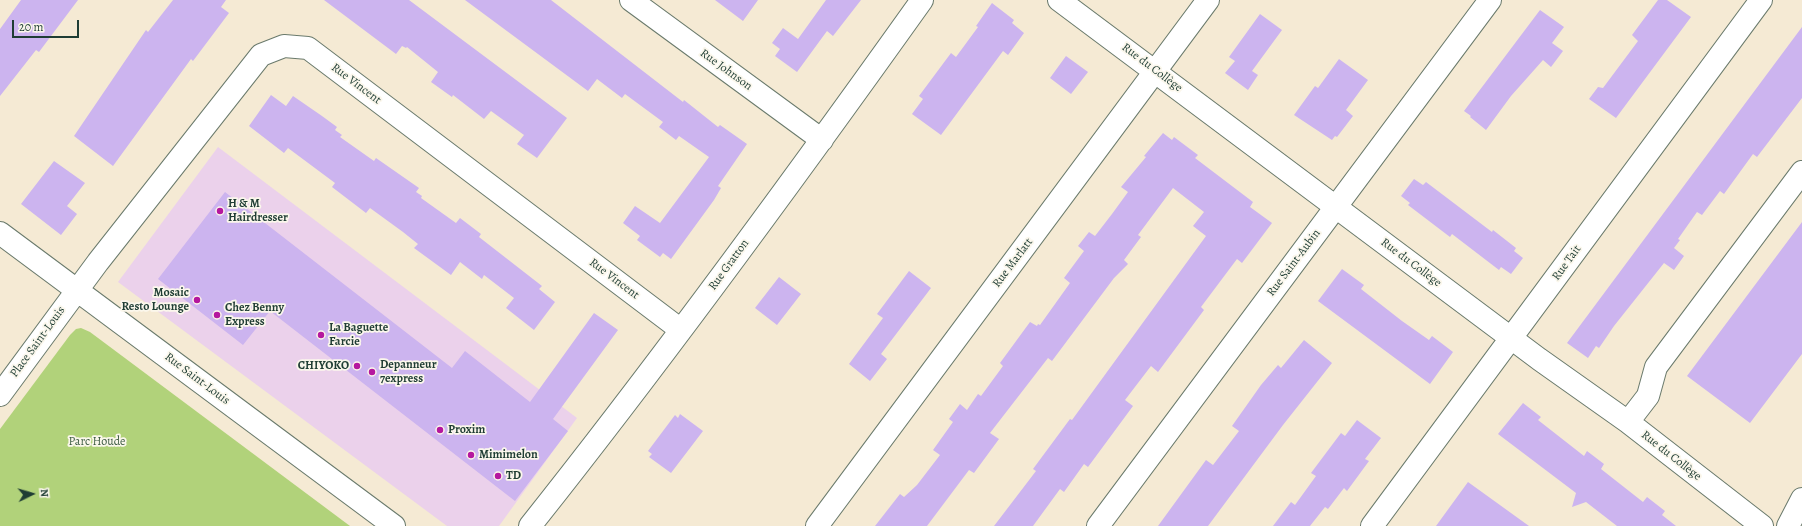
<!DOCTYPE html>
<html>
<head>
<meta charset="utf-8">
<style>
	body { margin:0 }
	#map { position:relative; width:1802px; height:526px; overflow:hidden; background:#f5ead4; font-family:Alegreya,serif }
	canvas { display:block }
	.north { position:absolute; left:12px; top:474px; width:40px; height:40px; -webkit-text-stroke:3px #fbf7ec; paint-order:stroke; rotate:85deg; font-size:11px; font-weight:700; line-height:16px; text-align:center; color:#1f3d34 }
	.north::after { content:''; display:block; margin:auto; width:14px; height:18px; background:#1f3d34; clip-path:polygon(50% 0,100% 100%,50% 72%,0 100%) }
	.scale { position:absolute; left:12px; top:20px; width:67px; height:18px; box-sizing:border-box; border:2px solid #1f3d34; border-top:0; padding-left:5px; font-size:12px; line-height:14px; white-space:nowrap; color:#1f3d34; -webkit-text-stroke:3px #fbf7ec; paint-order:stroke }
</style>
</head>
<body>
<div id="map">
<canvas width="1802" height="526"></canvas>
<div class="north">N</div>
<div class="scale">20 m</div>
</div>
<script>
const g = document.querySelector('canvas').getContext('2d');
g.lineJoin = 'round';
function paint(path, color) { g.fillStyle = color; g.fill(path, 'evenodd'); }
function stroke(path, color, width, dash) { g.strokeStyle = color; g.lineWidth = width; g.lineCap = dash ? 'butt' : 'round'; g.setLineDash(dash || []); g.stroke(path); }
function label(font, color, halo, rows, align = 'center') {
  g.font = font + ' Alegreya,serif'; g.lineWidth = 3.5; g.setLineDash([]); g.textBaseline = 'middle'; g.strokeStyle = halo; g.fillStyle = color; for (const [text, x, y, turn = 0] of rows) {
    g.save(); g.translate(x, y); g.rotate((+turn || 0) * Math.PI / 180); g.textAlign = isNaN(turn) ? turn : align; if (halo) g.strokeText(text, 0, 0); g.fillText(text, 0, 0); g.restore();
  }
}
const built = new Path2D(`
	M218 147 577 418 499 526H447L118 282Z`);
const green = new Path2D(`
	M81 328 90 332 350 526H0V429L70 335 76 329Z`);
const building = new Path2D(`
	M21 0H78L39 52 36 50 0 96V29Z
	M173 0H226L221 7 229 13 193 61 191 59 113 166 74 136 146 30 148 32Z
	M324 0H409L567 118 537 158 517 144 524 135 491 111 484 119 453 95 452 97 431 82 438 72 407 47 406 48 402 46 396 54Z
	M465 0H551L683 102 684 100 718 127 720 125 747 144 718 186 721 188 714 200 671 259 663 253 660 257 637 240 640 236 623 223 635 206 660 223 709 157 679 136 676 140 659 127 663 122 625 94 622 98 597 79 588 91Z
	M715 0H758L743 21Z
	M826 0H861L833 36 827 31 797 72 775 56 780 49 772 43 783 28 798 39Z
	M1658 0H1667L1691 17 1616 118 1589 99 1598 87 1603 88 1638 41 1632 35Z
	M992 3 1014 20 1012 23 1024 33 1008 55 1003 51 941 135 912 114 923 99 919 96 951 53 956 57 978 27 976 26Z
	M1540 10 1564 27 1552 43 1563 51 1551 67 1543 60 1511 96 1486 130 1470 117 1471 116 1464 111Z
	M1260 14 1282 30 1252 71 1258 75 1248 90 1225 73 1235 61 1229 57Z
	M1802 27V98L1757 157 1753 154 1724 194 1720 191 1702 215 1697 212 1678 239 1680 240 1674 248 1684 256 1674 270 1664 263 1614 326 1599 348 1596 346 1588 358 1567 343Z
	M1066 56 1088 72 1071 94 1050 78Z
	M1339 59 1368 80 1346 110 1353 116 1337 137 1335 136 1332 140 1294 115 1315 86 1318 88Z
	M271 95 286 106 293 96 322 116 337 127 335 130 342 135 340 137 374 161 376 158 419 188 416 192 422 196 421 198 456 223 460 218 481 234 479 237 542 286 539 289 555 302 534 330 506 308 514 298 484 275 482 279 460 262 451 275 414 248 418 244 403 232 370 208 366 213 332 187 335 183 288 148 284 153 249 126Z
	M1163 133 1172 140 1174 137 1198 155 1195 158 1253 202 1250 207 1272 223 1242 263 1237 259 1201 307 1204 310 1158 372 1151 366 1125 400 1133 406 1088 467 1084 464 1064 492 1060 489 1033 526H994L1036 471 1033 469 1070 419 1072 420 1206 236 1193 226 1204 212 1173 188 1138 235 1141 237 1124 260 1128 264 1114 278 1052 361 1048 358 990 433 999 439 974 473 969 470 927 526H875L900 494 904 497 917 485 940 455 933 450 953 422 949 419 960 404 967 410 978 394 981 396 1003 366 1000 363 1030 322 1037 326 1038 324 1040 325 1070 283 1064 278 1084 251 1078 246 1089 232 1095 236 1112 214 1128 192 1121 187 1146 157 1144 156Z
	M54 161 85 183 67 206 77 214 61 235 21 204Z
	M1414 179 1423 185 1426 182 1492 232 1493 230 1516 248 1514 251 1523 258 1511 274 1501 267 1499 270 1452 234 1450 237 1408 205 1410 203 1401 196Z
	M225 192 452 368 465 351 530 402 594 313 618 330 553 419 568 431 515 501 270 311 243 345 158 279Z
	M1802 222V354L1750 423 1687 376Z
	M1342 269 1364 285 1361 289 1402 321 1429 340 1432 336 1453 352 1430 384 1318 301Z
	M909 271 931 288 881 354 887 359 870 381 849 364 883 318 877 314Z
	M779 277 801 294 777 325 755 308Z
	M1304 340 1332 363 1283 425 1208 526H1158L1206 460 1213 465 1239 431 1232 426 1261 385 1278 365 1281 368Z
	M1523 403 1541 417 1538 420 1584 456 1587 451 1604 464 1601 469 1643 502 1647 497 1665 511 1662 515 1676 526H1617L1586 502 1572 507 1576 493 1498 434Z
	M680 414 703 431 671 473 649 457 652 454 648 451 675 415 678 418Z
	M1357 420 1381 438 1365 459 1369 461 1347 491 1344 488 1328 509 1325 507 1310 526H1273L1291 502 1295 505 1316 476 1311 473 1341 433 1345 436Z
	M1468 482 1529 526H1436Z`);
const minor = new Path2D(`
	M631 0 822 140
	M1059 0 1539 359 1628 422 1762 526
	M0 233 394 526
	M0 395 98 262 261 55 284 46 308 48 681 330
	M1628 422 1648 396 1656 367 1802 172
	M530 526C666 355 795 178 922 0
	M817 526 1208 0
	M1098 526 1490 0
	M1372 526 1761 0`);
const major = new Path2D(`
	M1788 526 1802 499`);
const markers = [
	[220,211,4,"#b5179e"],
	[197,300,4,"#b5179e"],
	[217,315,4,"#b5179e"],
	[321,335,4,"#b5179e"],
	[357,366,4,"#b5179e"],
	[372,372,4,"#b5179e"],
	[440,430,4,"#b5179e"],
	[471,455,4,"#b5179e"],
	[498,476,4,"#b5179e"]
];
const streetNames = [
	["Rue du Collège",1152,68,37],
	["Rue Johnson",726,70,36],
	["Rue Vincent",356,84,37],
	["Rue Marlatt",1013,263,-53],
	["Rue Saint-Aubin",1294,263,-53],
	["Rue du Collège",1411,263,37],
	["Rue Tait",1567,263,-54],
	["Rue Gratton",729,265,-54],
	["Rue Vincent",614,279,37],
	["Place Saint-Louis",38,342,-54],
	["Rue Saint-Louis",197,379,37],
	["Rue du Collège",1671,456,38]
];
const poiNames = [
	["H & M",228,204],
	["Hairdresser",228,218],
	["Mosaic",189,293,"right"],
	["Resto Lounge",189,307,"right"],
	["Chez Benny",225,308],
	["Express",225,322],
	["La Baguette",329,328],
	["Farcie",329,342],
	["Depanneur",380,365],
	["7express",380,379],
	["CHIYOKO",349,366,"right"],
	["Proxim",448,430],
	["Mimimelon",479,455],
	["TD",506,476]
];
const parkNames = [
	["Parc Houde",97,442]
];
paint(built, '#ebd1eb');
paint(green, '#b1d27a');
paint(building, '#ccb4ef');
stroke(minor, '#6a7a6c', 24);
stroke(major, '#6a7a6c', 24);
stroke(minor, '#fff', 22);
stroke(major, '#fff', 22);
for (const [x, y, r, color] of markers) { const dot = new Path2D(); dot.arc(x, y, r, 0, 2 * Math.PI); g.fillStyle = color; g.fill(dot); stroke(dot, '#fbf7ec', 1.5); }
label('12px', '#1f3d34', '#fbf7ec', streetNames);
label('bold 12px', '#1f3d34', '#fbf7ec', poiNames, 'left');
label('12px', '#3c5b42', '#fbf7ec', parkNames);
</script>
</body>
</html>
